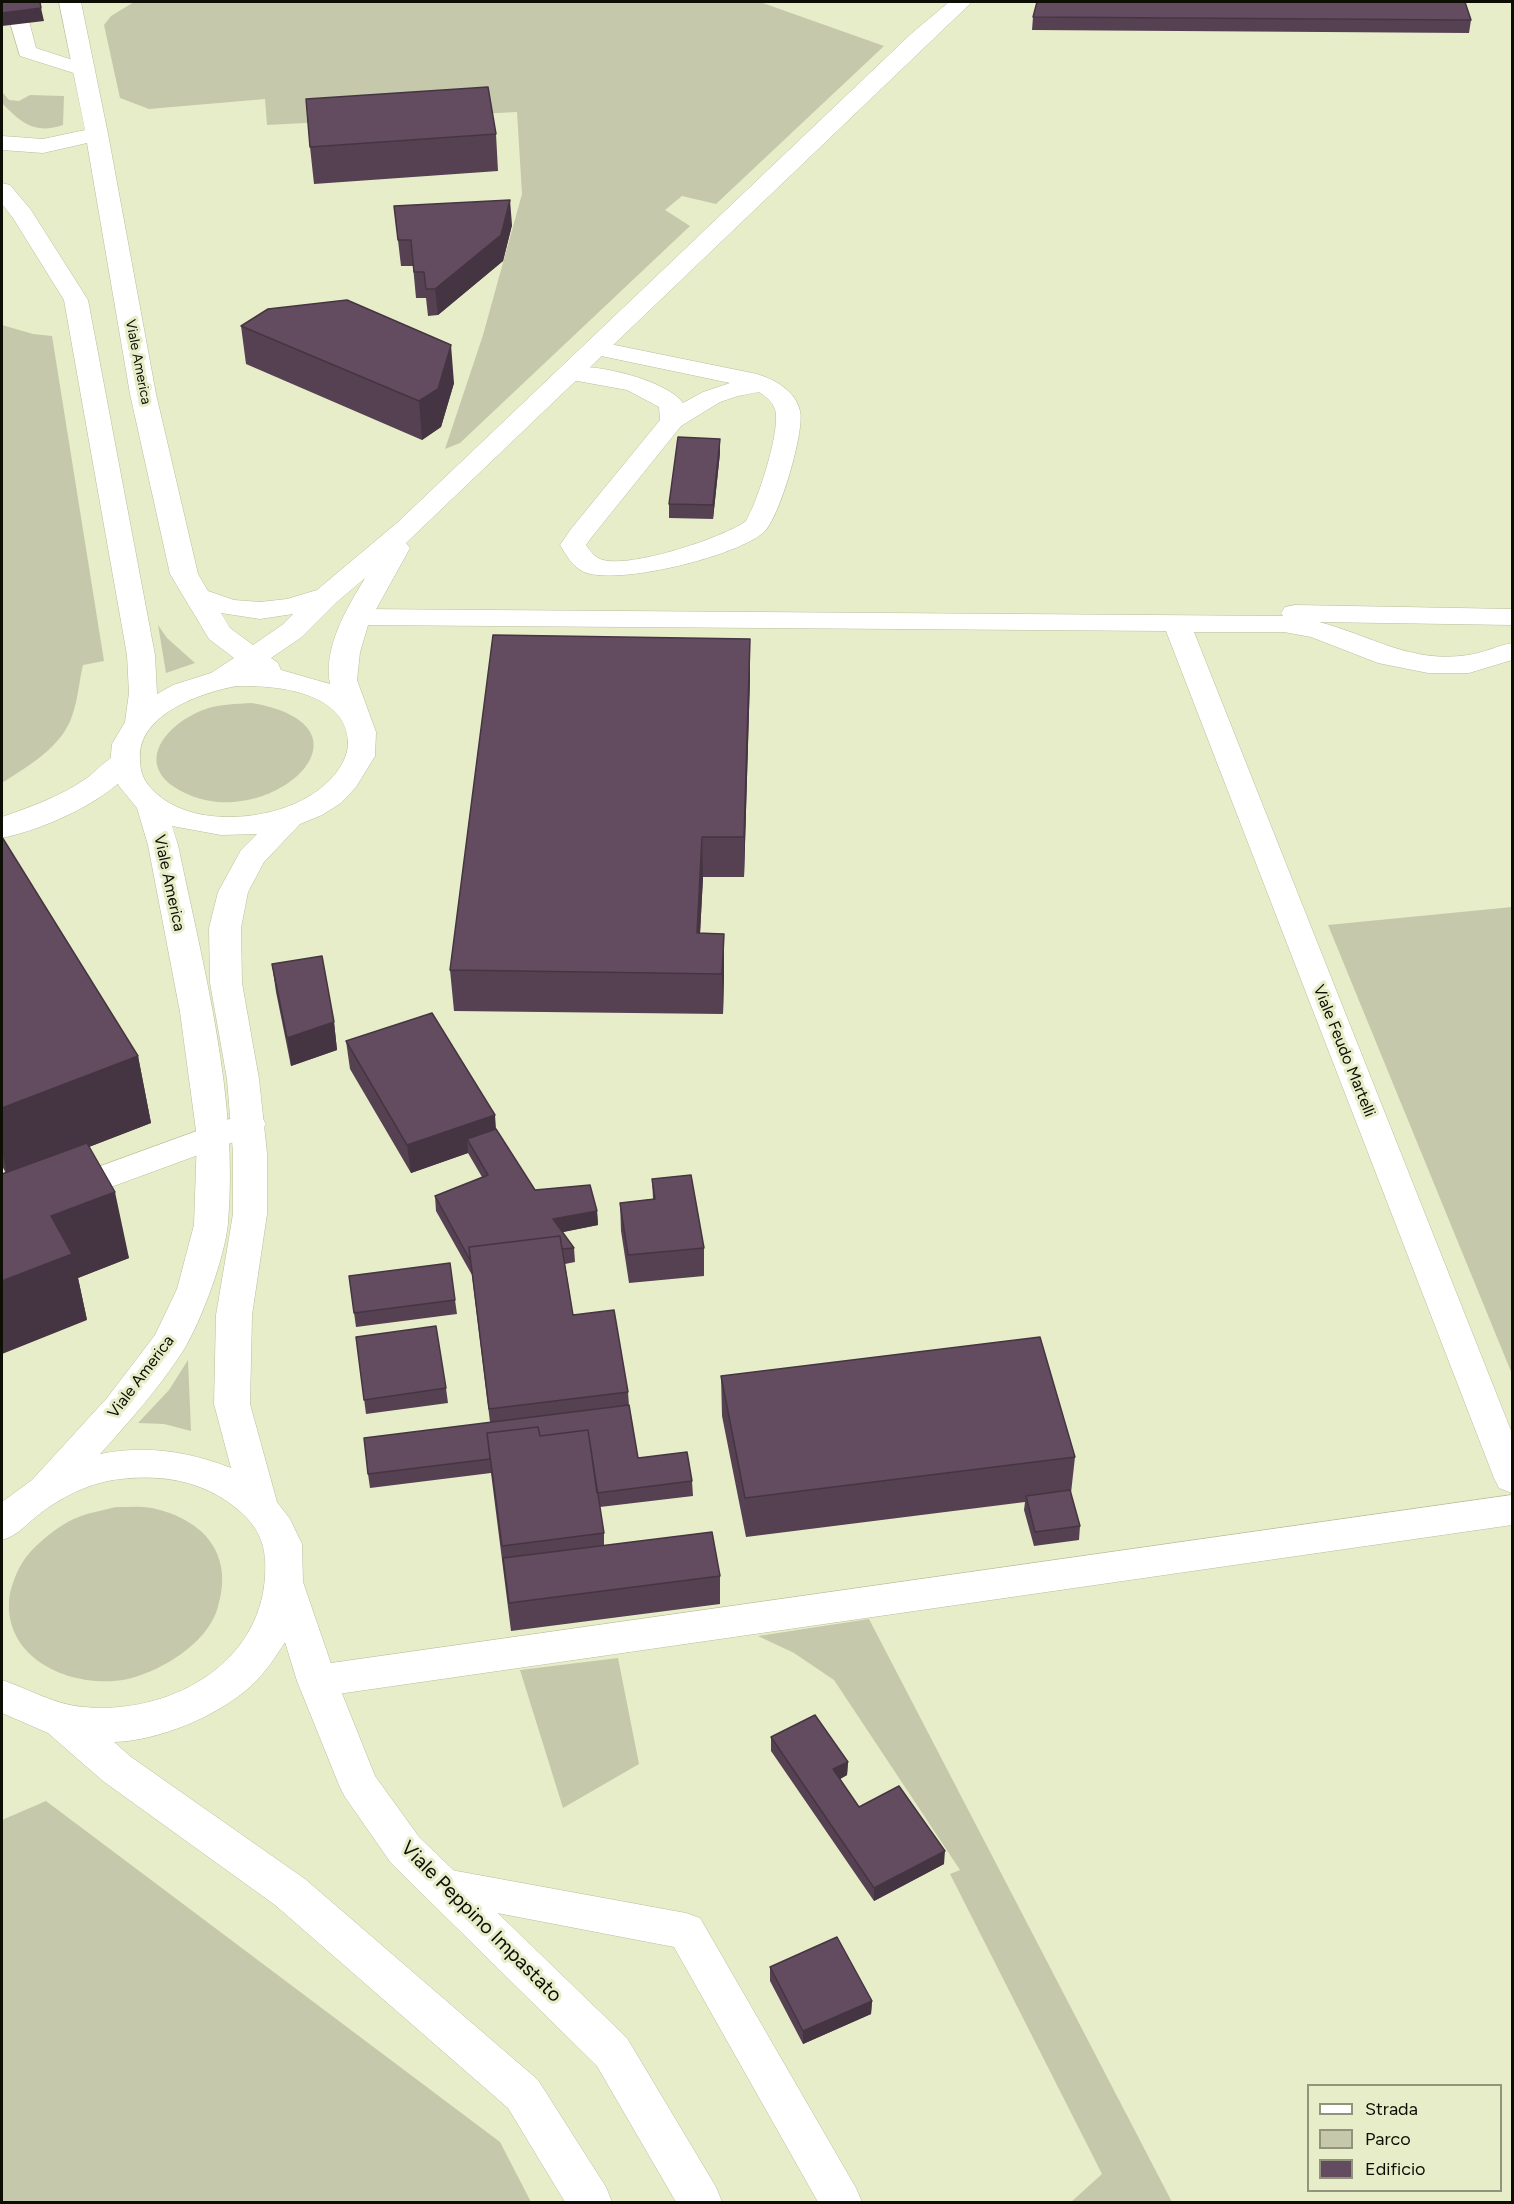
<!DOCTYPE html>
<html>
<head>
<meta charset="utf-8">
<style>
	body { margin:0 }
	#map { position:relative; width:1514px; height:2204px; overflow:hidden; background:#e8edc9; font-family:Figtree,sans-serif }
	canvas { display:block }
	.frame { position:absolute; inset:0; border:3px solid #0e0f04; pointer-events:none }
	.legend { position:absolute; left:1307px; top:2084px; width:195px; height:108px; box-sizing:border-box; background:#e8edc9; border:2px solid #91947a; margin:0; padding:8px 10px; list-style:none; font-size:18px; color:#0e0f04 }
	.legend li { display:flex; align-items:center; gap:12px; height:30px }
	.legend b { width:30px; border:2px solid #91947a }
</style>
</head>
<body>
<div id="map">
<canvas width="1514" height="2204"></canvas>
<div class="frame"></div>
<ul class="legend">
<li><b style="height:8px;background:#fff"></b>Strada</li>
<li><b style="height:16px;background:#c5c8aa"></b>Parco</li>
<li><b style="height:16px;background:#634c5f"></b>Edificio</li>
</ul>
</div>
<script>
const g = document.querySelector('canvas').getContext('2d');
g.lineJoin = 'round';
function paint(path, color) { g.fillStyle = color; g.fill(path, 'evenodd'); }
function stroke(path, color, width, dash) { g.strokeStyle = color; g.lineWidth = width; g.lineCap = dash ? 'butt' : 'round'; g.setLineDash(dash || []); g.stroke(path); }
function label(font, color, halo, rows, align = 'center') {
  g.font = font + ' Figtree,sans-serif'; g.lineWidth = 6; g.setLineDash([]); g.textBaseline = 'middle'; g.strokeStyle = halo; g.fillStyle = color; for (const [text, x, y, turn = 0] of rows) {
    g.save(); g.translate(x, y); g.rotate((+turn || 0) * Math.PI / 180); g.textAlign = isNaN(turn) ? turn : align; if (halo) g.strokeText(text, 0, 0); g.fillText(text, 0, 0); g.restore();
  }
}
const green = new Path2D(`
	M134 2H760L884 46 716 204 682 196 665 210 690 226 460 443 445 449 483 335 522 194 517 112 267 125 265 99 149 109 120 98 104 25 111 16Z
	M2 92 9 100 19 101 30 95 64 96 63 125C35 135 20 122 2 103Z
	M2 325 33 334 52 336 104 661 83 665C79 681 78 700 72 716 62 747 28 766 2 783Z
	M158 625 167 638 195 663 166 673Z
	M252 703C388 727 269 834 185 793 132 768 162 726 203 710 218 704 236 704 252 703Z
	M1512 907V1374L1328 925Z
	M188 1360 191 1431 164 1424 138 1423 169 1390Z
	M116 1507C128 1507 141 1506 152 1508 206 1520 235 1556 217 1610 209 1633 189 1650 169 1662 153 1671 132 1680 114 1681 62 1685 0 1654 10 1593 15 1574 22 1559 36 1546 49 1534 64 1522 81 1516 92 1512 105 1510 116 1507Z
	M869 1619 1172 2202H1071L1102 2174 950 1874 960 1870 834 1680 794 1653 758 1636Z
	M618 1658 639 1764 563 1808 520 1670Z
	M46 1801 500 2142 531 2202H2V1820Z`);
const service = new Path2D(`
	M4 2H24L36 48 91 66 95 70 91 74 84 76 77 74 20 56Z
	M595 341 757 374C775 380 795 390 800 411 805 431 779 519 764 532 738 556 617 586 584 572 573 567 566 555 560 545L571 529 660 420 659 407 627 390 561 378 558 373 561 368C588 361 666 379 683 403L703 392 730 383 587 353 583 348 587 343ZM759 392C767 397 775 404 776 414 778 438 758 500 746 521 723 538 631 568 603 560 595 558 590 551 586 545L591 538 681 426 720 402 738 396Z
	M440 1868 686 1913 700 1918 856 2188 862 2202H818L674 1947 440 1902 426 1897 420 1885 426 1873Z`);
const minor = new Path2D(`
	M1295 605 1512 609V625L1319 622C1370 635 1411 664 1468 655 1483 653 1497 646 1512 643V660L1469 673H1428L1378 663 1311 637 1284 632H1194L1512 1433V1493L1499 1488 1494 1478 1166 631 359 625 349 623 345 617 349 611 359 609 1283 616 1281 613 1285 607Z
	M123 753 133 755 138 762C112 800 45 829 2 838V817C30 807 59 797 84 780 98 771 106 757 123 753Z
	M249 1112 261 1116 266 1124 261 1132 2 1227V1202Z
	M1512 1495V1525L317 1697 303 1693 297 1681 303 1669 317 1665Z`);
const secondary = new Path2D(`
	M59 2H81L108 134 156 394 198 574 208 591 234 600 260 602 287 599 317 590 398 522 912 33 949 2H972L406 543 410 548 369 622 360 652 357 680 376 732 375 756 356 787 341 803 322 815 300 824 264 862 248 892 241 928 242 983 259 1079 267 1153V1214L252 1315 250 1404 277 1502 290 1519 302 1544 303 1582 337 1681 375 1776 419 1837 627 2038 716 2187 722 2202H676L597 2066 391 1863 345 1797 339 1785 297 1681 285 1642C275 1658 265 1673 251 1686 218 1716 158 1741 114 1742L131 1757 305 1879 538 2080 606 2187 612 2202H565L508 2108 275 1905 103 1781 48 1733 2 1713V1680C29 1689 55 1705 84 1707 167 1715 260 1666 265 1576 268 1538 253 1518 222 1498 191 1479 156 1475 121 1479 92 1482 65 1495 42 1512 28 1522 18 1536 2 1540V1502L32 1480 107 1398 155 1335 177 1289 194 1225 197 1138 180 1012 148 845 137 808 119 786 110 765 112 744 125 722 129 693 127 655 64 300 13 218 2 204V183L10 185 31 210 88 300 155 655 157 694 173 685 211 673 234 658 209 639 170 574 130 394 87 143 43 153 2 150V136L43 139 85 130ZM365 578C347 608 323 647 330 684L281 670 278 663 271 658 302 637 338 601ZM221 613 260 619 293 614 282 625 253 645 230 628ZM237 686C274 685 345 691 348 741 349 763 329 784 311 795 269 822 187 829 151 788 143 780 140 770 140 759 137 714 203 692 237 686ZM172 826 221 835 257 834 241 850 218 892 209 928 210 983 227 1079 233 1153V1214L216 1315 214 1404 231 1468C187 1451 146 1445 100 1454 129 1422 159 1388 183 1351 201 1322 225 1257 228 1223 239 1099 203 966 178 845Z`);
const wall = new Path2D(`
	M1033 17 1471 20 1469 33 1032 30Z
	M496 134 498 171 314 184 310 147Z
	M394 206 512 225 503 261 438 315 428 316 426 298H416L413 266H401Z
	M241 326 454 383 441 427 422 440 246 364Z
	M720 453 713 519 669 518V504Z
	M750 678 744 877H703L700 933 724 974 723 1014 454 1011 450 970Z
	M2 837 138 1056 151 1123 89 1147 129 1258 78 1278 87 1320 2 1166Z
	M272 964 334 1022 337 1050 291 1066 276 992Z
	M346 1041 496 1129 535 1190 597 1211 598 1225 562 1232 574 1248 575 1262 565 1264 573 1315 628 1392 629 1405 638 1458 692 1481 693 1496 600 1507 604 1533V1545L720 1576V1604L511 1631 491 1473 370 1488 368 1474 490 1422 472 1275 436 1211 435 1196 482 1177 468 1153 411 1173 350 1069Z
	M652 1179 704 1248V1276L629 1283 621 1231 620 1203 653 1199Z
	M349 1276 455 1300 457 1314 356 1327Z
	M356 1337 446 1388 448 1403 366 1414Z
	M721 1376 1075 1457 1071 1493 1080 1526 1079 1540 1034 1546 1024 1510 1025 1502 746 1537 722 1416Z
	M771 1737 848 1762 847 1775 840 1779 859 1807 944 1864 874 1901 771 1751Z
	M770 1967 872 2001 871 2014 803 2044 770 1981Z`);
const shadedWall = new Path2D(`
	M41 8 44 21 2 26V13Z
	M510 200 512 225 503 261 438 315 435 289Z
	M451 345 454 383 441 427 422 440 419 401Z
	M720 439V453L713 519V505Z
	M750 639V678L744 877V837Z
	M702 837 703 877 698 973 697 933Z
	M724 934V974L723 1014 722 974Z
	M334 1022 337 1050 291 1066 287 1038Z
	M138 1056 151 1123 8 1178 2 1152V1108Z
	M495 1115 497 1143 467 1139 468 1153 411 1173 407 1145Z
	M115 1192 129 1258 78 1278 87 1320 2 1354V1281L51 1216Z
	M597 1211 598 1225 554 1234 553 1219Z
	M848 1762 847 1775 833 1783V1769Z
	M945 1851 944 1864 874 1901V1888Z
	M872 2001 871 2014 803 2044V2031Z`);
const building = new Path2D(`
	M2 2H40L41 8 2 13Z
	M1037 2H1465L1471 20 1033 17Z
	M488 87 496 134 310 147 306 99Z
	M510 200 501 235 435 289H426L424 272H414L411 240H398L394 206Z
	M347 300 451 345 438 389 419 401 241 326 268 309Z
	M678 437 720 439 713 505 669 504Z
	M493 635 750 639 744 837H702L697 933 724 934 722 974 450 970Z
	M2 837 138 1056 2 1108Z
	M322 956 334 1022 287 1038 272 964Z
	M432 1013 495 1115 407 1145 346 1041Z
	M496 1129 535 1190 590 1185 597 1211 553 1219 574 1248 562 1249 560 1236 469 1247 470 1260 435 1196 488 1175 467 1139Z
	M87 1143 115 1192 51 1216 72 1254 2 1281V1174Z
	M691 1175 704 1248 628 1255 620 1203 655 1199 652 1179Z
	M560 1236 573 1315 614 1310 628 1392 489 1409 469 1247Z
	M450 1263 455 1300 354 1313 349 1276Z
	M436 1326 446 1388 364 1400 356 1337Z
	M1040 1337 1075 1457 745 1498 721 1376Z
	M629 1405 638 1458 687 1452 692 1481 597 1493 588 1430 540 1436 538 1427 487 1433 490 1459 368 1474 364 1438Z
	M538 1427 540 1436 588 1430 604 1533 502 1546 487 1433Z
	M1070 1490 1080 1526 1035 1532 1026 1496Z
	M712 1532 720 1576 509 1603 503 1558Z
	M815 1715 848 1762 833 1769 859 1807 899 1786 945 1851 874 1888 771 1737Z
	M837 1937 872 2001 803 2031 770 1967Z`);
const farStreetnames = [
	["Viale America",138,362,79]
];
const streetNames = [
	["Viale America",169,883,78],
	["Viale Feudo Martelli",1344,1051,68],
	["Viale America",141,1377,-53]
];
const nearStreetnames = [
	["Viale Peppino Impastato",481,1922,45]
];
paint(green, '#c5c8aa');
stroke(service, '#b9bd9a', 1);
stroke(minor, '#b9bd9a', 1);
stroke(secondary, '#b9bd9a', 1);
paint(service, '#fff');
paint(minor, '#fff');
paint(secondary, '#fff');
paint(wall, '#554152');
paint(shadedWall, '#453542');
paint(building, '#634c5f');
stroke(building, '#453542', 1.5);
label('14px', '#0e0f04', '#e8edc9', farStreetnames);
label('16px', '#0e0f04', '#e8edc9', streetNames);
label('20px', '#0e0f04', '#e8edc9', nearStreetnames);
</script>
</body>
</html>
